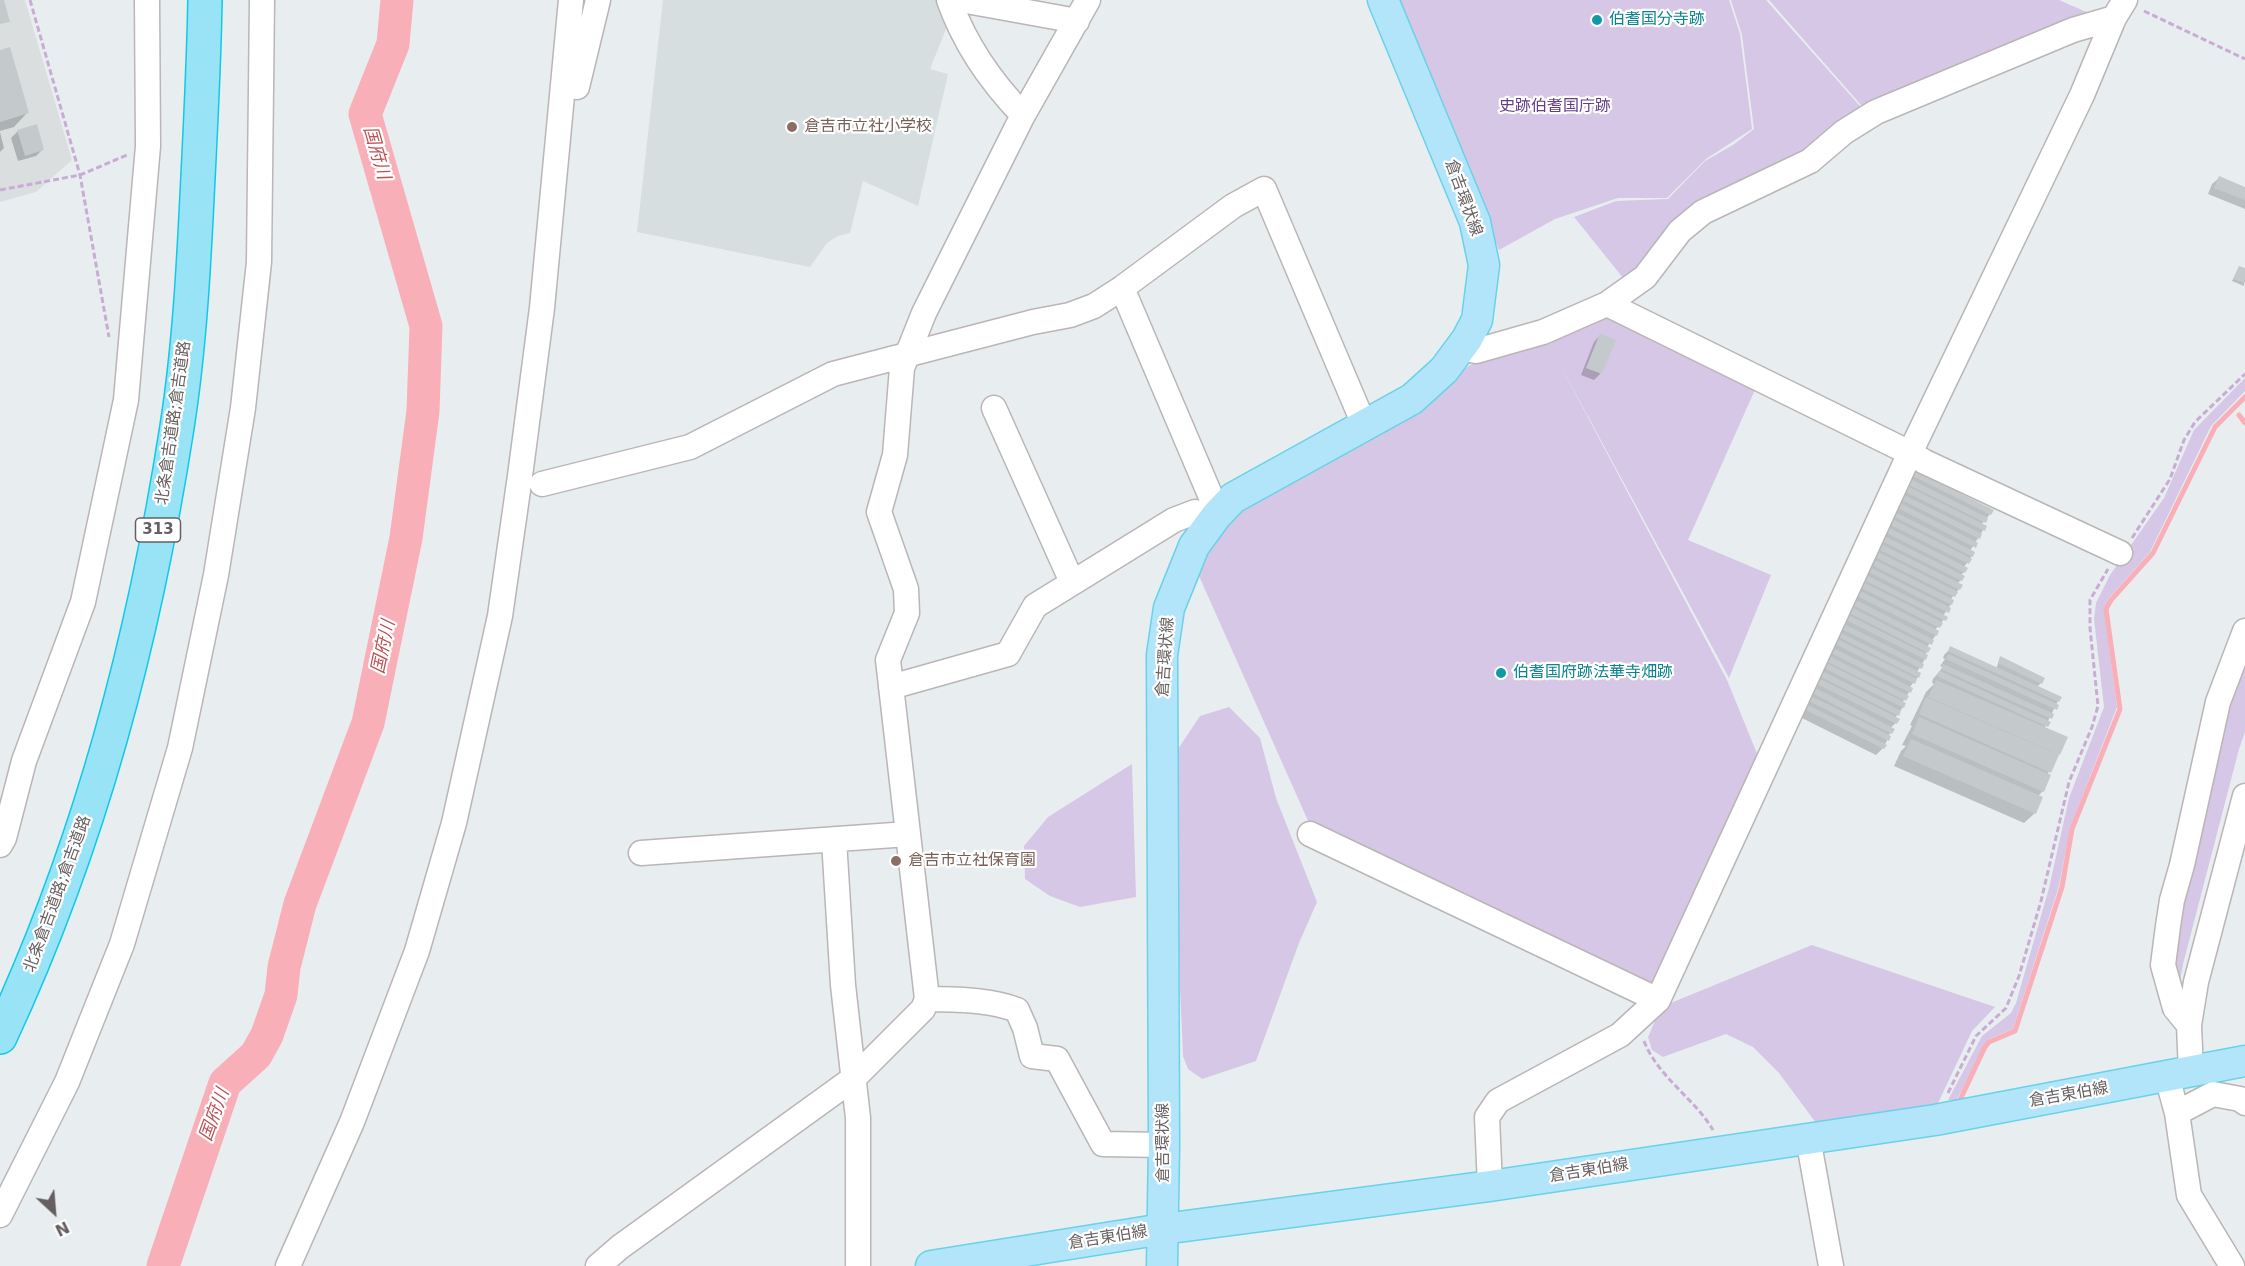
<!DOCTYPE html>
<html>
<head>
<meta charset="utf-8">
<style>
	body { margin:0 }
	#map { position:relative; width:2245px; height:1266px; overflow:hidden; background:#e8eef0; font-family:"DejaVu Sans",sans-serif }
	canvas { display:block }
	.north { position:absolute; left:24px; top:1182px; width:60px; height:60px; -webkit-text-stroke:4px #fff; paint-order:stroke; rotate:154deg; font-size:16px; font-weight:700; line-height:24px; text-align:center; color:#675f5f }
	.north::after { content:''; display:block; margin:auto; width:21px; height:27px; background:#675f5f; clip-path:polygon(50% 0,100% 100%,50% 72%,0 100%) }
</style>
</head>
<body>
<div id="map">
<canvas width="2245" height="1266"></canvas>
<div class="north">N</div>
</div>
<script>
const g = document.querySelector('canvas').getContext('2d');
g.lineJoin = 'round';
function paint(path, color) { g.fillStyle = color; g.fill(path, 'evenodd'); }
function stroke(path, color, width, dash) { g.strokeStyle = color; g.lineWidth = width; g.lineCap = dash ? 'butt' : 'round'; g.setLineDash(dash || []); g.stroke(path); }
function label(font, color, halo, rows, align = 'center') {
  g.font = font + ' "DejaVu Sans","Noto Sans JP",sans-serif'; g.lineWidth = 4.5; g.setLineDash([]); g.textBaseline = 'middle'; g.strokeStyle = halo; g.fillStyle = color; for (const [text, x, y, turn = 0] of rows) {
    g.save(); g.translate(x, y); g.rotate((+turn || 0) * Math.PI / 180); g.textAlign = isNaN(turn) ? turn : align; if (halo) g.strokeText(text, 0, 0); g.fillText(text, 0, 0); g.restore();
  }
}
const industrial = new Path2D(`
	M0 0H25L72 160 36 192 0 202Z`);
const education = new Path2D(`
	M663 0H937L948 24 930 69 948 74 918 206 863 181 850 233 838 236 827 243 810 267 637 232Z`);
const green = new Path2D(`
	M1394 0H1729L1740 34 1752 129 1706 159 1667 198H1618L1555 219 1499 250Z
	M1731 0H1766L1867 114 1807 158 1715 202 1628 284 1574 217 1616 201 1668 199 1705 161 1733 145 1754 129 1742 35Z
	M1769 0H2059L2098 17 1868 113Z
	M1600 310 1758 383 1688 540 1771 575 1729 678 1556 357 1727 680 1760 761 1651 987 1313 832 1195 567 1217 530 1246 506 1420 402 1467 367 1484 357Z
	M2245 378V391L2211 426 2150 552 2109 598 2104 608 2117 707 2070 828 2059 886 2013 1029 1989 1039 1956 1101 1948 1100 1982 1036 2011 1013 2016 1003 2049 888 2069 798 2104 707 2094 619 2096 603 2110 575 2164 498 2194 430Z
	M2245 640V732L2239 749 2183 964 2177 998 2169 957Z
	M1229 707 1260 738 1276 798 1317 902 1299 943 1256 1061 1202 1079 1188 1069 1183 1056 1170 761 1200 716Z
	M1132 764 1136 897 1080 907 1050 896 1025 879 1024 846 1048 817Z
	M1812 945 1995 1007 1972 1031 1939 1101 1935 1106 1822 1131 1779 1073 1753 1047 1726 1034 1663 1057 1652 1050 1648 1037 1661 1007Z`);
const shadow = new Path2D(`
	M0 51 27 113 14 127 0 131Z
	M18 131 43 149 36 156 18 161 11 138Z
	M0 132 4 148 0 152Z
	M2219 178 2245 188V209L2208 194 2212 184Z
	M2239 267 2245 270 2244 286 2232 281Z
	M1600 335 1614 341 1600 374 1594 380 1581 375 1594 342Z
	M1914 472 1990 514 1981 525 1985 527 1970 551 1972 556 1964 567V572L1960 576 1961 580 1957 584 1959 589 1950 600 1951 604 1943 616 1946 617 1935 630 1936 635 1927 647 1925 659 1917 672 1918 677 1909 688 1911 689 1902 703 1904 704 1903 707 1895 718 1896 723 1890 728 1891 733 1887 736 1889 737 1883 748 1876 755 1798 716 1835 641 1839 637 1836 635 1856 591 1866 581 1863 579 1872 565 1870 564 1880 550 1876 548Z
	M1951 648 1996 669 2000 658 2041 683 2037 687 2058 701 2044 729 2066 738 2047 775 2043 791 2038 796 2035 813 2024 823 1894 766 1901 751 1906 746 1902 745 1912 726 1910 725 1926 692 1934 684 1932 683 1933 679 1943 667 1940 666 1945 659 1943 658 1944 655Z`);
const stream = new Path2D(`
	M2239 415 2245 423
	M1960 1100 1985 1047 1989 1042 2015 1031 2062 887 2072 829 2120 709 2106 609 2111 600 2153 553 2215 427 2245 397`);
const river = new Path2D(`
	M163 1266 225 1083 256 1055 267 1035 281 995 284 967 300 904 368 723 406 538 423 411 426 326 365 114 393 44 397 0`);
const building = new Path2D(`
	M0 0H4L10 22 0 24Z
	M10 47 29 113 0 122V50Z
	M37 124 44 150 25 156 17 130Z
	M2219 176 2245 187V200L2214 188Z
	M2239 266 2245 268V283L2233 279Z
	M1600 333 1616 340 1602 374 1586 368Z
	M1913 470 1994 510 1991 515 1911 475Z
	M1908 478 1988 518 1986 523 1905 483Z
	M1907 486 1987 526 1985 531 1904 491Z
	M1902 494 1982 534 1980 539 1900 499Z
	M1898 502 1978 543 1976 548 1896 507Z
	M1895 512 1975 552 1973 557 1893 516Z
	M1892 519 1972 559 1969 564 1889 524Z
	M1887 527 1968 568 1965 573 1885 532Z
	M1884 536 1965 576 1962 581 1882 541Z
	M1883 545 1963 585 1960 590 1880 550Z
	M1878 552 1958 592 1955 597 1875 557Z
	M1875 560 1954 600 1952 605 1872 565Z
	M1871 568 1951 608 1949 613 1869 572Z
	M1868 576 1948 617 1946 621 1866 581Z
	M1863 582 1943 623 1940 628 1860 587Z
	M1860 591 1939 631 1937 636 1857 596Z
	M1854 599 1934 640 1932 645 1851 604Z
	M1851 607 1931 648 1928 653 1848 612Z
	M1848 615 1928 655 1926 660 1846 620Z
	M1844 624 1924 664 1922 669 1842 629Z
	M1841 633 1921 673 1919 678 1839 637Z
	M1837 639 1917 679 1915 684 1835 644Z
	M1950 646 2062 697 2059 702 1948 651Z
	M1833 648 1913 688 1911 693 1831 653Z
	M1948 654 2059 705 2057 710 1946 659Z
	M1829 656 1909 696 1906 701 1826 661Z
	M2000 656 2045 678 2042 684 1998 663Z
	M1826 663 1906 703 1904 708 1824 668Z
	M1943 664 2054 714 2052 719 1941 669Z
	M1822 671 1901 711 1899 716 1819 676Z
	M1940 671 2051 722 2048 727 1937 676Z
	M1820 679 1900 719 1897 724 1817 684Z
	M1936 680 2068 737 2060 755 1928 697Z
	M1815 688 1895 729 1892 734 1812 693Z
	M1811 696 1891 736 1889 741 1809 701Z
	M1926 697 2059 755 2051 773 1919 714Z
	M1806 704 1887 745 1884 749 1804 709Z
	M1919 717 2051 775 2044 792 1912 734Z
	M1911 739 2043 797 2036 814 1903 756Z`);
const path = new Path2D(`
	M30 0 80 175 109 337
	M2144 11 2245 59
	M0 190 80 175 127 155
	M2132 538 2170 479 2184 440 2195 422 2245 374
	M1644 1041C1658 1077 1694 1098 1713 1130
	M1948 1093 1976 1036 2006 1008 2019 976 2041 901 2069 782 2092 727 2098 706 2090 628V600L2108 569`);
const minor = new Path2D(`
	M949 0C965 45 990 81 1023 115
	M961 0 1077 21
	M577 87 598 0
	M1607 304 1910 453 1925 462 2120 553
	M1460 348 1476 351 1543 332 1607 304 1645 277 1680 231 1703 212 1810 161 1844 132 1876 112 2073 30 2114 18
	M994 408 1072 582
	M542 484 690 447 833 374 1033 322 1070 315 1094 306 1122 288 1233 206 1264 189 1360 415
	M891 687 1008 654 1035 606 1174 520 1195 512 1216 516 1211 497 1122 288
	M1310 834 1658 1000
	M834 840 843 985 858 1118V1266
	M0 845 4 838 24 761 83 602 126 400 148 146 147 0
	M641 853 908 834
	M927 999C958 1000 988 999 1017 1010L1025 1028 1032 1056 1057 1059 1103 1144 1164 1145
	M2189 1025 2175 1008 2163 965 2168 926 2172 900 2182 865 2218 702 2245 631
	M2191 1072 2189 1025 2196 982 2245 796
	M2167 1077 2177 1113 2189 1195 2232 1266
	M2177 1113 2213 1094 2240 1099 2245 1103
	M1808 1138 1831 1266
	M1490 1186 1487 1117 1498 1101 1620 1035 1658 1000 1910 453 2082 95 2114 18 2125 0
	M0 1215 67 1082 122 944 180 748 216 575 243 408 259 262 262 0
	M288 1266 352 1122 417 951 454 823 500 616 520 476 542 308 571 0
	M598 1266 620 1247 854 1078 923 1009 927 999 888 660 907 613 906 589 879 512 895 455 902 368 924 313 1023 115 1088 0`);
const major = new Path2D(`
	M931 1266 1163 1229 1490 1186 1935 1120 2245 1061
	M1162 1266 1164 1145 1162 655 1169 608 1194 546 1216 516 1233 498 1412 399 1444 370 1467 339 1477 320 1484 265 1475 222 1383 0`);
const highway = new Path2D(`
	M0 1037C91 842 144 639 177 427 190 344 194 260 198 177 201 118 204 59 205 0`);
const markers = [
	[1597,20,6,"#0f9aa8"],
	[792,127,6,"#8d6e63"],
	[1501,673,6,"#0f9aa8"],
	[896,861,6,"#8d6e63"]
];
const shields = [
	[158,530,45]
];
const shieldNames = [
	["313",158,530]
];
const cultureNames = [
	["伯耆国分寺跡",1609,20],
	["伯耆国府跡法華寺畑跡",1513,673]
];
const parkNames = [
	["史跡伯耆国庁跡",1555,107]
];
const educationNames = [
	["倉吉市立社小学校",804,127],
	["倉吉市立社保育園",908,861]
];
const streetNames = [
	["倉吉環状線",1463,198,70],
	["北条倉吉道路;倉吉道路",174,423,-82],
	["倉吉環状線",1166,657,-86],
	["北条倉吉道路;倉吉道路",58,894,-70],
	["倉吉東伯線",2069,1095,-10],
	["倉吉環状線",1164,1143,-90],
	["倉吉東伯線",1589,1171,-9],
	["倉吉東伯線",1108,1238,-9]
];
const waterNames = [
	["国府川",376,153,74],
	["国府川",384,647,-78],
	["国府川",215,1115,-70]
];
paint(industrial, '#dadedf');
paint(education, '#d6dee0');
paint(green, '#d5c7e5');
paint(shadow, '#0003');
stroke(stream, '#f9afb7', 5);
stroke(river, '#f9afb7', 33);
paint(building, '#c4cacc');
stroke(minor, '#bbb5b5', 27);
stroke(major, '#69d2e8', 33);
stroke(highway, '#11c9e7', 36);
stroke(path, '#caabd6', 3, [6, 3]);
stroke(minor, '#fff', 24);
stroke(major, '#b3e5fa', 30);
stroke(highway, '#99e3f6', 33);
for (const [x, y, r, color] of markers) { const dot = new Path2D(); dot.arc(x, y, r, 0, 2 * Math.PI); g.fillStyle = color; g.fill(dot); stroke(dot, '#fff', 2); }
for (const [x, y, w] of shields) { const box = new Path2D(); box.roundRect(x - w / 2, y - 12, w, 24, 4.5); g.fillStyle = '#fff'; g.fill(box); stroke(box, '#675f5f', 1.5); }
label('bold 15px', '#675f5f', null, shieldNames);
label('16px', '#0d838f', '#fff', cultureNames, 'left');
label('16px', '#633d87', '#fff', parkNames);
label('16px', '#785e54', '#fff', educationNames, 'left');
label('16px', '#675f5f', '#fff', streetNames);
label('italic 18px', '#bc5155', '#fff', waterNames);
</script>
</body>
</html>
